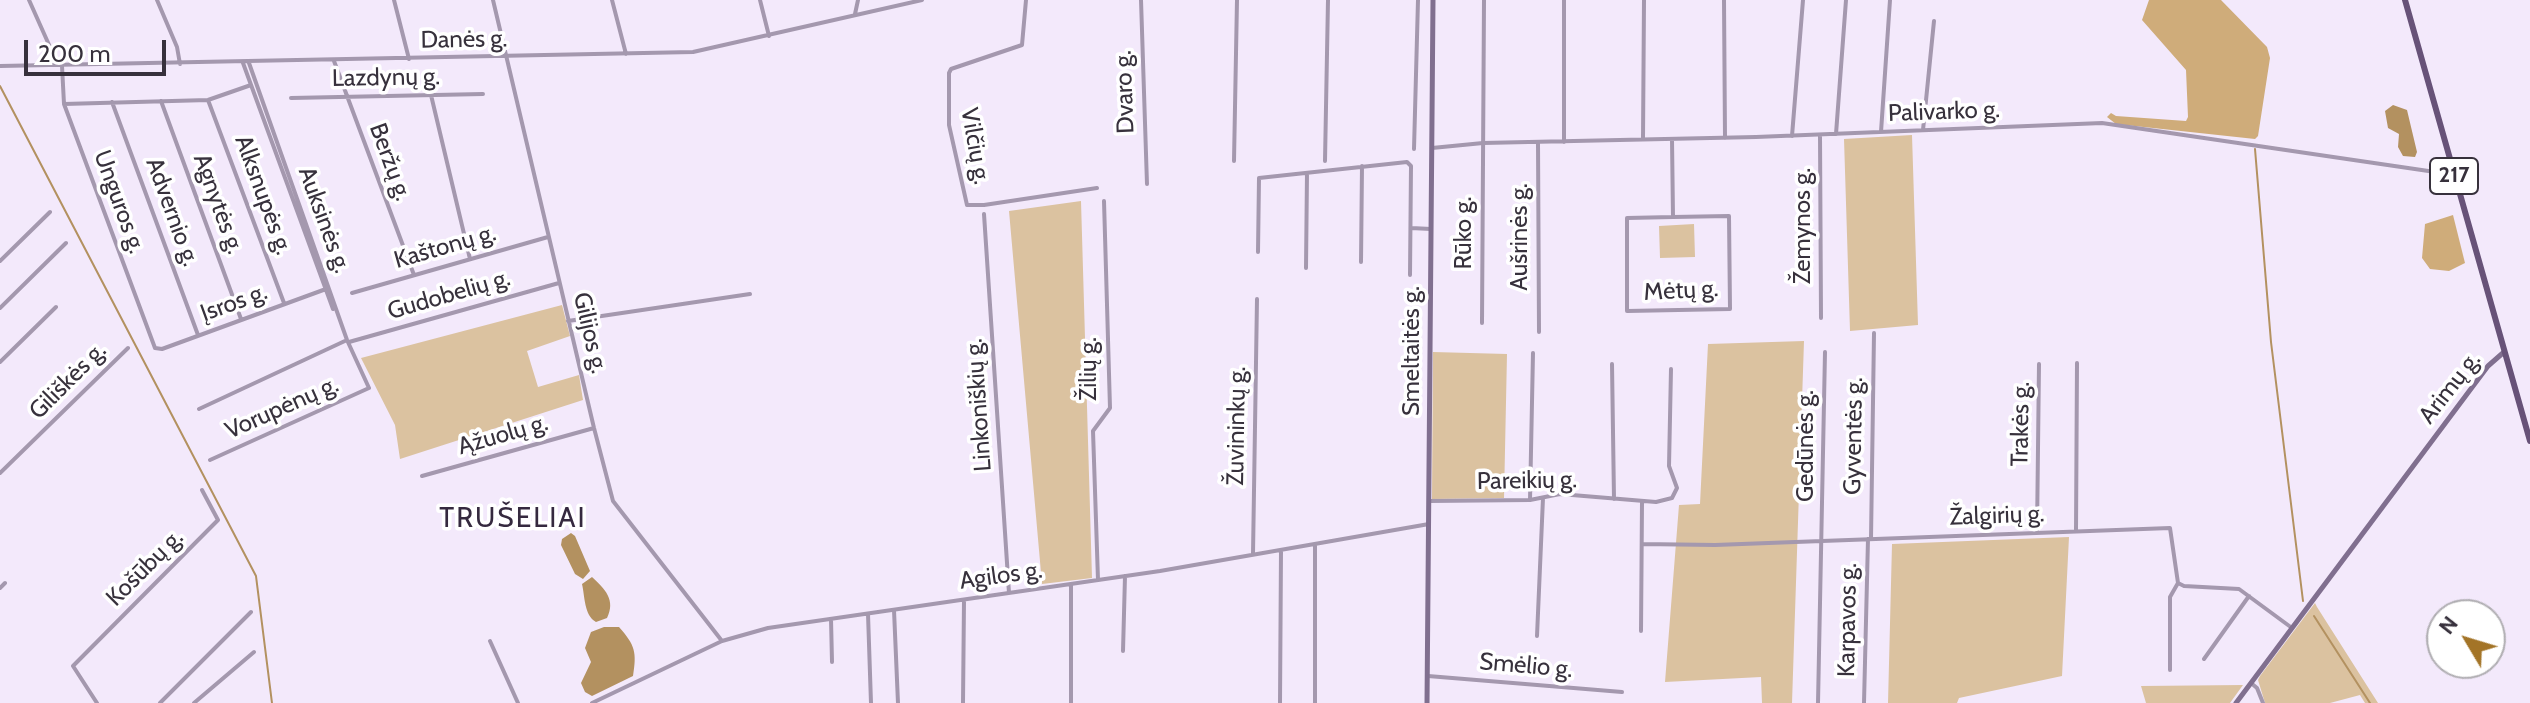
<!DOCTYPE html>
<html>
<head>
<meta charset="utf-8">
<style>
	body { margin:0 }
	#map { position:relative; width:2530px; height:703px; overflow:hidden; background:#f3e9fb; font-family:Cabin,sans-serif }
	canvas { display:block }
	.north { position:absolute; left:2426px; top:599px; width:80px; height:80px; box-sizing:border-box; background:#fff; border:2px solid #afadb1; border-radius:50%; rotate:308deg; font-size:22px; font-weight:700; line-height:32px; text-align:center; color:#37313c }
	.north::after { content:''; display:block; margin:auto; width:28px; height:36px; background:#a37427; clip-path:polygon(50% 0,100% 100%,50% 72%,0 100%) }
	.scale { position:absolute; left:24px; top:40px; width:142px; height:36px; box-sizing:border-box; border:4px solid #37313c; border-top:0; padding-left:10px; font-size:24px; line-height:28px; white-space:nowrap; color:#37313c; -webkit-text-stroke:6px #fff; paint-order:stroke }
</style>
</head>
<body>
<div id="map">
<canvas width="2530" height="703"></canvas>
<div class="north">N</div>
<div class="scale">200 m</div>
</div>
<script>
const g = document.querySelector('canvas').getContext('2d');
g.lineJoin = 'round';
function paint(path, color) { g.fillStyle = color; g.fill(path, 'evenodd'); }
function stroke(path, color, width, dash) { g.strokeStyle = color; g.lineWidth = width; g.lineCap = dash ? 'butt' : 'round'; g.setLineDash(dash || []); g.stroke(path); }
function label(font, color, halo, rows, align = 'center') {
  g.font = font + ' Cabin,sans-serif'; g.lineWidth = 7; g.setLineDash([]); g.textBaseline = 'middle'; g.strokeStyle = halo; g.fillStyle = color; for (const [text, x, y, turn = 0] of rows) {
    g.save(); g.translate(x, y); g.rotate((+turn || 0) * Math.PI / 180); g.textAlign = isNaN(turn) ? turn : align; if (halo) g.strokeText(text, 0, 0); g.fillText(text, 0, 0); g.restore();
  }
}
const green = new Path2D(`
	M1912 135 1918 325 1850 331 1844 139Z
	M1081 201 1092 578 1042 584 1009 211Z
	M1694 224 1695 257 1660 258 1659 226Z
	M562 305 570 336 527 351 538 387 579 375 583 400 400 459 395 425 361 358Z
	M1804 341 1792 703H1762L1761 677 1665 682 1679 505 1700 504 1708 344Z
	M1433 352 1507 354 1504 498 1432 499Z
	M2069 537 2062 676 1959 698 1957 703H1888L1892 544Z
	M2315 603 2317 607 2378 703H2365L2360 695 2330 703H2265L2258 680 2260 676Z
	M2243 685 2230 703H2146L2141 686Z`);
const forest = new Path2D(`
	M2149 0H2221L2267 47 2270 58 2258 136 2255 139 2116 124 2107 117 2111 113 2116 116 2186 121 2188 117 2186 70 2142 20Z
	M2453 215 2465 263 2449 271 2430 269 2422 258 2425 224Z`);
const water = new Path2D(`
	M2393 105 2407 110 2417 152 2415 157 2403 156 2398 147 2399 134 2388 128 2385 111Z
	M571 533 575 536 590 571 583 579 575 574 561 545 562 539Z
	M592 577C605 589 616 600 607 618L596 622C584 615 585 597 582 584Z
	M604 627H619C635 645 637 652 633 676L592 696 585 692 581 683 591 662 585 648 591 632Z`);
const stream = new Path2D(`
	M0 86 256 576 272 703
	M2255 149 2271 342 2303 601
	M2314 616 2370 703`);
const minor = new Path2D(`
	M29 0 58 65
	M157 0 177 47 180 64
	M394 0 409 59
	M493 0 594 428 613 501 722 641
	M612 0 626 54
	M760 0 769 36
	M1026 0 1022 45 951 69 949 73V125L967 205H984L1097 188
	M1141 0 1147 184
	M1564 0V142
	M1724 0 1725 138
	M855 14 858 0
	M334 61 414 275
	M243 63 333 309
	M0 66 693 52 922 0
	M62 66 64 104 155 348 162 349 326 289
	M431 95 470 259
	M291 98 483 94
	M208 100 284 303
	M161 101 241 319
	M112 102 198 335
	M64 104 208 100 251 85
	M1923 130 1934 21
	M1881 132 1890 0
	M1836 134 1846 0
	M1820 135 1821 318
	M1792 136 1803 0
	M1643 139 1644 0
	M1672 139 1673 217 1627 218V311L1730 309 1729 216 1673 217
	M1538 142 1539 332
	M1432 148 1483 143 1756 137 2102 123 2442 173 2453 172
	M1414 149 1418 0
	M1234 161 1237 0
	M1325 161 1328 0
	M984 214 1009 593
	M1411 228 1431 229
	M1258 252 1259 178 1407 162 1411 166 1410 275
	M0 261 50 212
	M1361 262 1362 166
	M1306 268 1307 173
	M352 293 548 237
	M0 308 66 243
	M568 321 750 294
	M1482 323 1484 0
	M349 342 559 283
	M0 362 56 307
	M1612 364 1614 499
	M199 409 347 340
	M210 460 369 388 347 340 249 63
	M0 473 128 348
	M422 476 594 428
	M1530 500 1533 353
	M1429 501 1530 500 1560 494 1656 502 1672 498 1677 488 1669 466 1671 369
	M2076 531 2077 363
	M2037 532 2039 364
	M1871 539 1874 333
	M1315 544V703
	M1642 544 1715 545 2170 528 2178 583 2184 586 2239 589 2292 628
	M1253 554 1257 299
	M1098 580 1093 431 1110 408 1104 201
	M1071 584V703
	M0 588 5 583
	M894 610 898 703
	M868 614 871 703
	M831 619 832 662
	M1641 631 1642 502
	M1537 636 1543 498
	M490 641 518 703
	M1123 651 1125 576
	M2204 659 2249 596
	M2170 670V597L2178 583
	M1428 676 1622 692
	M2251 683 2257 688 2263 703
	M97 703 73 666 218 520 202 490
	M160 703 251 612
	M194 703 254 652
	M592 703 722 641 768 628 1160 571 1429 524
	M963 703 964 600
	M1280 703 1281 550
	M1818 703 1825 352
	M1864 703 1868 539`);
const secondary = new Path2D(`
	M1427 703 1433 0
	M2236 703 2488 366 2504 352`);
const primary = new Path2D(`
	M2405 0 2530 441`);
const shields = [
	[2454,176,48]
];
const shieldNames = [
	["217",2454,176]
];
const streetNames = [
	["Danės g.",464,40,-1],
	["Lazdynų g.",386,78,-1],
	["Dvaro g.",1125,92,-92],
	["Palivarko g.",1944,112,-2],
	["Vilčių g.",975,146,80],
	["Beržų g.",390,162,70],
	["Alksnupės g.",263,195,70],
	["Unguros g.",119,202,70],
	["Agnytės g.",218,204,70],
	["Advernio g.",172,212,70],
	["Auksinės g.",324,220,70],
	["Žemynos g.",1803,226,-90],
	["Rūko g.",1464,233,-90],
	["Aušrinės g.",1520,237,-90],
	["Kaštonų g.",445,247,-16],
	["Mėtų g.",1681,291,-3],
	["Gudobelių g.",449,295,-16],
	["Įsros g.",234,303,-20],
	["Gilijos g.",590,333,77],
	["Smeltaitės g.",1412,351,-90],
	["Žilių g.",1089,369,-90],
	["Giliškės g.",68,381,-45],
	["Arimų g.",2450,388,-52],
	["Linkoniškių g.",979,405,-94],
	["Vorupėnų g.",282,408,-24],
	["Trakės g.",2021,424,-89],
	["Žuvininkų g.",1237,426,-89],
	["Ąžuolų g.",503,435,-16],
	["Gyventės g.",1854,436,-89],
	["Gedūnės g.",1806,446,-90],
	["Pareikių g.",1527,481,-1],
	["Žalgirių g.",1997,516,-2],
	["Košūbų g.",145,568,-45],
	["Agilos g.",1001,576,-8],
	["Karpavos g.",1848,620,-89],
	["Smėlio g.",1526,666,5]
];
const quarterNames = [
	["TRUŠELIAI",513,519]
];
paint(green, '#dbc2a0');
paint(forest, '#cfac7a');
paint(water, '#b39160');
stroke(stream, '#b39160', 2);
stroke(minor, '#a498ae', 4);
stroke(secondary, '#806f8f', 5);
stroke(primary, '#675278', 6);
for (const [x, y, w] of shields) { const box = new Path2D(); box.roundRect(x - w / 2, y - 18, w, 36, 6); g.fillStyle = '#fff'; g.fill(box); stroke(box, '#37313c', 2); }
label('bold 22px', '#37313c', null, shieldNames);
label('24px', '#37313c', '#fff', streetNames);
g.letterSpacing = '2px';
label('28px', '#35293f', '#fff', quarterNames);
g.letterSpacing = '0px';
</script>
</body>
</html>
